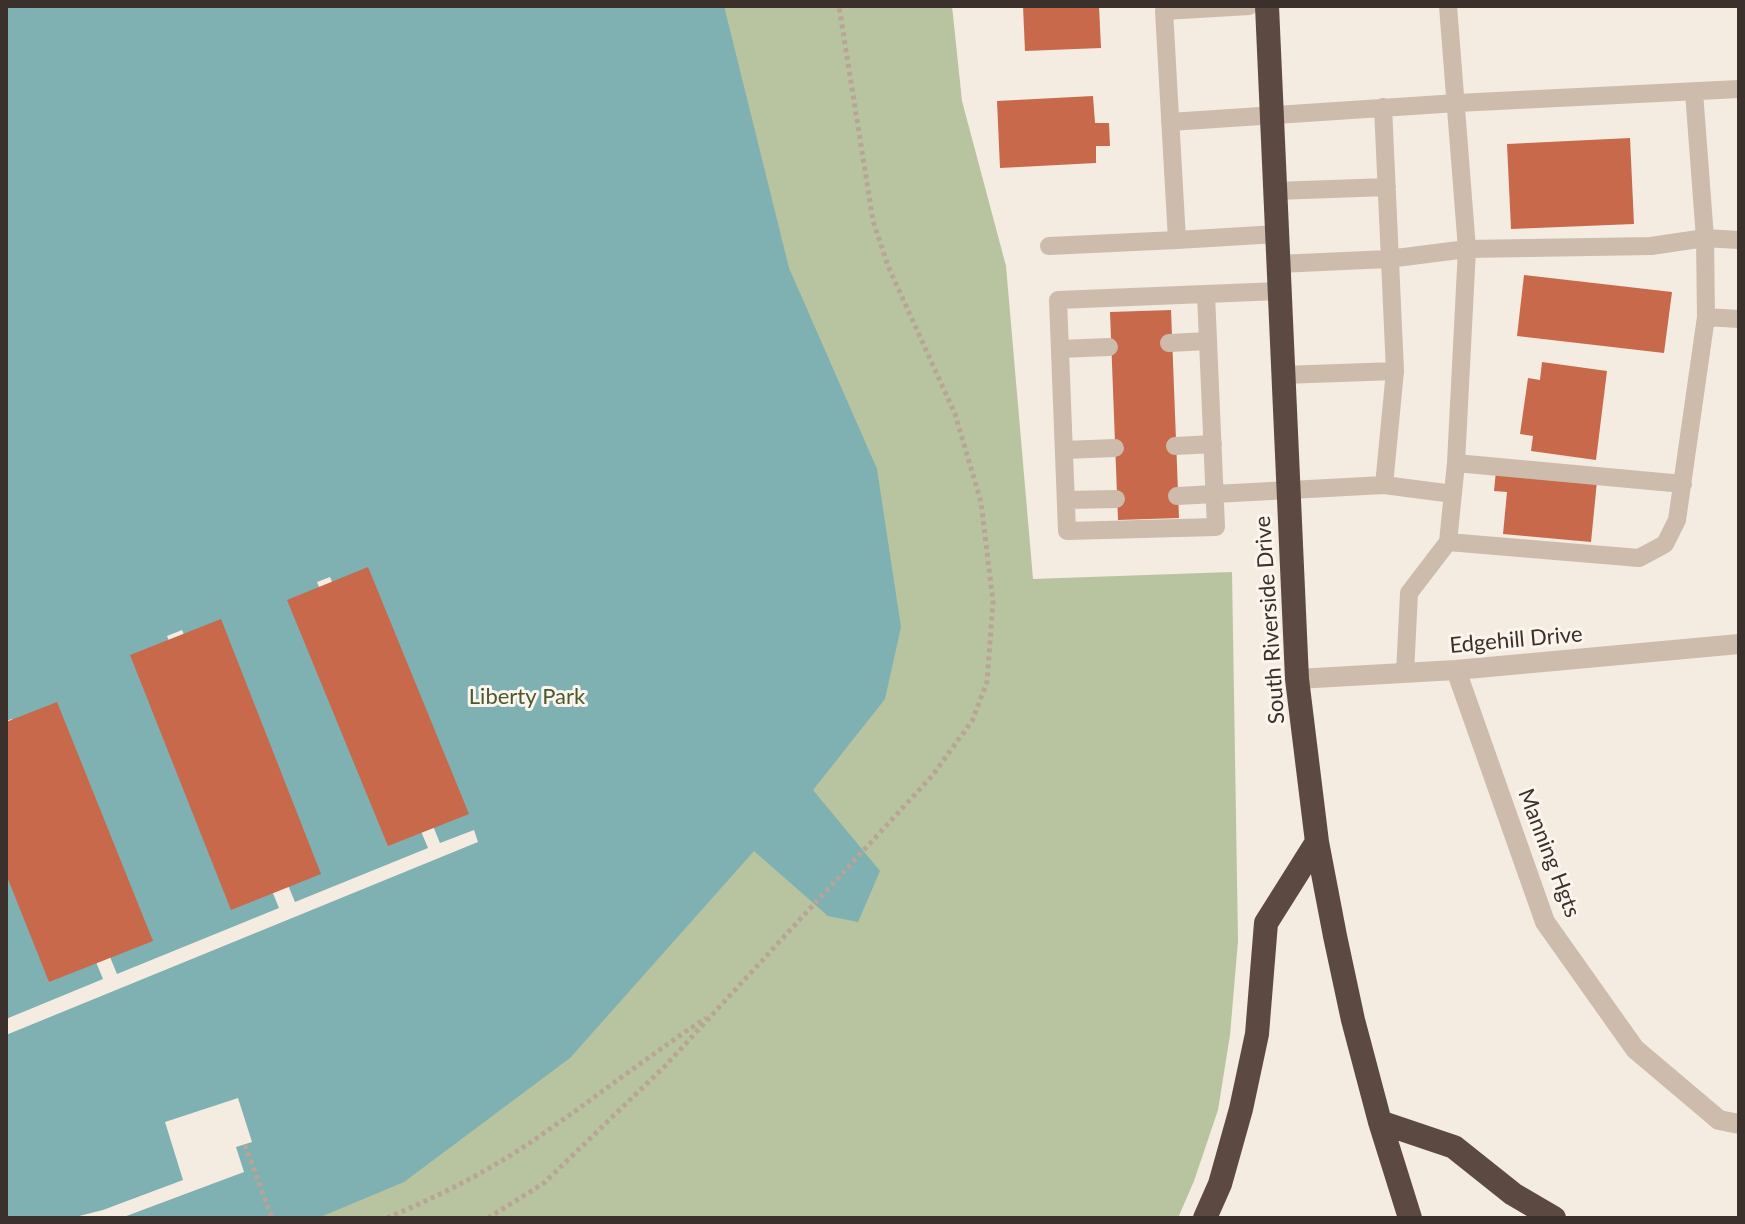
<!DOCTYPE html>
<html>
<head>
<meta charset="utf-8">
<style>
	body { margin:0 }
	#map { position:relative; width:1745px; height:1224px; overflow:hidden; background:#f4ebe1; font-family:Lato,sans-serif }
	canvas { display:block }
	.frame { position:absolute; inset:0; border:8px solid #3b302b; pointer-events:none }
</style>
</head>
<body>
<div id="map">
<canvas width="1745" height="1224"></canvas>
<div class="frame"></div>
</div>
<script>
const g = document.querySelector('canvas').getContext('2d');
g.lineJoin = 'round';
function paint(path, color) { g.fillStyle = color; g.fill(path, 'evenodd'); }
function stroke(path, color, width, dash) { g.strokeStyle = color; g.lineWidth = width; g.lineCap = dash ? 'butt' : 'round'; g.setLineDash(dash || []); g.stroke(path); }
function label(font, color, halo, rows, align = 'center') {
  g.font = font + ' Lato,sans-serif'; g.lineWidth = 6; g.setLineDash([]); g.textBaseline = 'middle'; g.strokeStyle = halo; g.fillStyle = color; for (const [text, x, y, turn = 0] of rows) {
    g.save(); g.translate(x, y); g.rotate((+turn || 0) * Math.PI / 180); g.textAlign = isNaN(turn) ? turn : align; if (halo) g.strokeText(text, 0, 0); g.fillText(text, 0, 0); g.restore();
  }
}
const green = new Path2D(`
	M6 6H952L962 101 1006 266 1033 579 1232 572 1238 941 1230 1035 1218 1110 1194 1181 1178 1218H6Z`);
const water = new Path2D(`
	M6 6H724L789 268 877 469 901 627 885 699 813 790 880 871 858 922 828 916 754 851 570 1058 404 1182 318 1218H6Z`);
const pier = new Path2D(`
	M330 577 440 843 474 830 478 842 6 1035V1019L103 979 6 744V721L12 719 117 974 279 908 167 636 182 630 295 902 428 848 317 582Z
	M238 1098 252 1142 236 1147 244 1172 121 1218H71L103 1210 183 1180 165 1122Z`);
const building = new Path2D(`
	M1023 6H1099L1101 48 1025 51Z
	M1093 96 1095 123H1109L1110 146H1096V163L1000 168 997 101Z
	M1630 138 1634 224 1511 229 1507 144Z
	M1524 275 1672 292 1664 353 1517 336Z
	M1171 310 1179 518 1118 520 1110 312Z
	M1542 362 1607 371 1596 460 1531 451 1533 436 1520 434 1528 378 1540 380Z
	M1496 471 1597 481 1591 542 1503 534 1507 492 1494 491Z
	M368 567 469 814 388 846 287 600Z
	M221 619 321 874 231 910 130 655Z
	M57 702 153 941 49 982 6 874V722Z`);
const path = new Path2D(`
	M245 1145 272 1218
	M387 1218C437 1197 489 1171 534 1140 592 1100 647 1057 706 1018
	M488 1218 544 1183 665 1066 932 776 972 721 987 682 993 602 981 502 955 414 888 266 873 221 839 6`);
const lane = new Path2D(`
	M1249 6 1164 11 1177 240 1277 234
	M1694 92 1705 238 1706 317
	M1383 107 1395 371 1384 485 1453 494
	M1170 122 1457 103 1739 89
	M1275 191 1387 187
	M1049 246 1177 240
	M1278 264 1388 259 1467 249 1651 246 1705 238 1739 240
	M1206 294 1216 527 1067 531 1058 300 1279 291
	M1169 343 1208 341
	M1060 349 1109 347
	M1283 375 1395 371
	M1175 446 1213 444
	M1064 450 1115 448
	M1456 463 1683 484
	M1177 496 1384 485
	M1066 500 1116 499
	M1448 542 1639 558 1665 544 1677 520 1706 317 1739 319
	M1405 673 1409 593 1448 542 1456 463 1467 249 1448 6`);
const street = new Path2D(`
	M1456 670 1545 922 1635 1049 1719 1120 1739 1124
	M1297 679 1456 670 1739 644`);
const highway = new Path2D(`
	M1267 6 1297 679 1317 842 1335 936 1353 1020 1380 1122 1410 1218
	M1380 1122 1454 1147 1513 1194 1554 1218
	M1205 1218 1220 1184 1241 1109 1257 1034 1266 923 1317 842`);
const streetNames = [
	["South Riverside Drive",1270,620,-94],
	["Edgehill Drive",1516,640,-5],
	["Manning Hgts",1549,853,69]
];
const parkNames = [
	["Liberty Park",527,697]
];
paint(green, '#b8c4a0');
paint(water, '#7fb0b2');
paint(pier, '#f4ebe1');
paint(building, '#c8694b');
stroke(path, '#b9a596', 5, [4, 4]);
stroke(lane, '#cdbbac', 18);
stroke(street, '#cdbbac', 20);
stroke(highway, '#5c4a42', 24);
label('22px', '#3b302b', '#fbf5ee', streetNames);
label('22px', '#4a5a2e', '#fbf5ee', parkNames);
</script>
</body>
</html>
